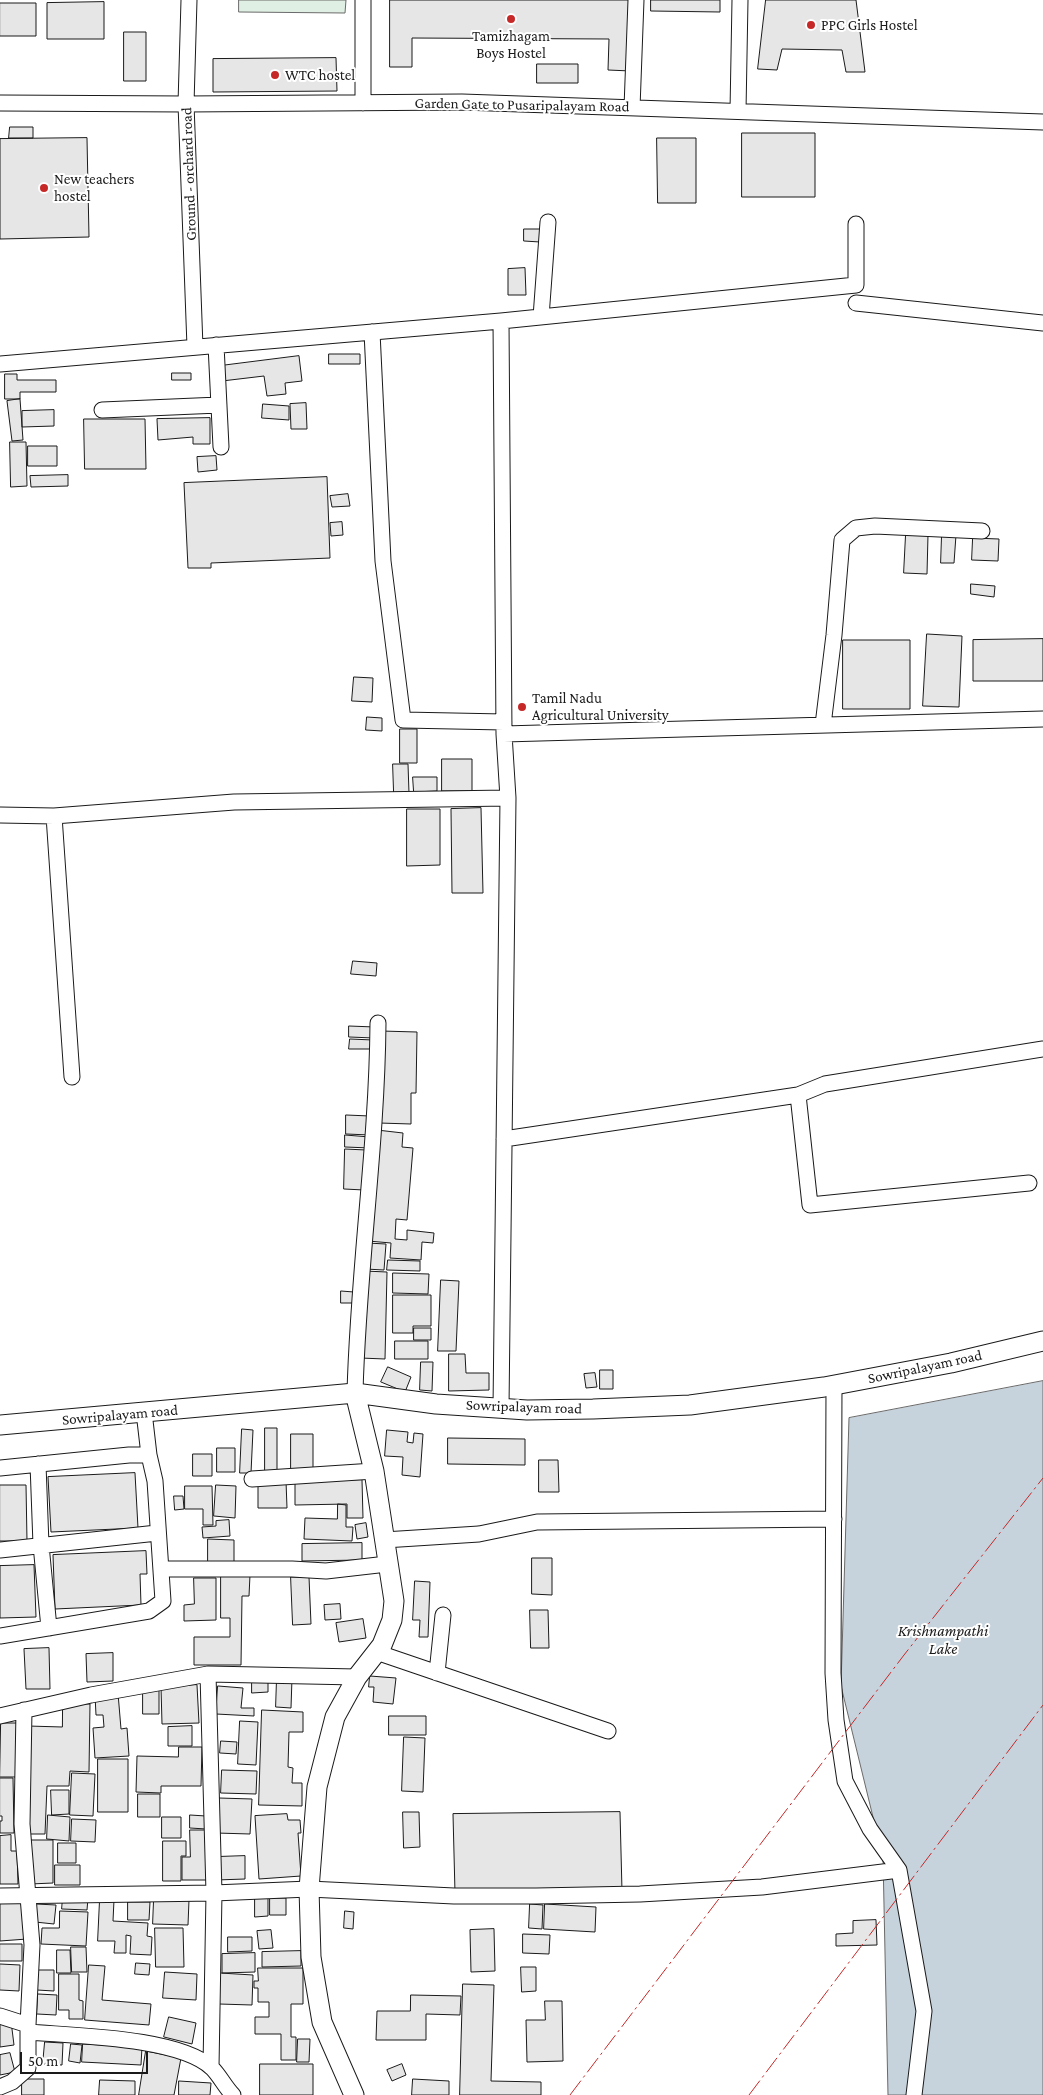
<!DOCTYPE html>
<html>
<head>
<meta charset="utf-8">
<style>
	body { margin:0 }
	#map { position:relative; width:1043px; height:2095px; overflow:hidden; background:#fff; font-family:"Crimson Pro",serif }
	canvas { display:block }
	.scale { position:absolute; left:20px; top:2052px; width:128px; height:22px; box-sizing:border-box; border:2px solid #1a1a1a; border-top:0; padding-left:6px; font-size:15px; line-height:18px; white-space:nowrap; color:#1a1a1a; -webkit-text-stroke:4px #fff; paint-order:stroke }
</style>
</head>
<body>
<div id="map">
<canvas width="1043" height="2095"></canvas>
<div class="scale">50 m</div>
</div>
<script>
const g = document.querySelector('canvas').getContext('2d');
g.lineJoin = 'round';
function paint(path, color) { g.fillStyle = color; g.fill(path, 'evenodd'); }
function stroke(path, color, width, dash) { g.strokeStyle = color; g.lineWidth = width; g.lineCap = dash ? 'butt' : 'round'; g.setLineDash(dash || []); g.stroke(path); }
function label(font, color, halo, rows, align = 'center') {
  g.font = font + ' "Crimson Pro",serif'; g.lineWidth = 4; g.setLineDash([]); g.textBaseline = 'middle'; g.strokeStyle = halo; g.fillStyle = color; for (const [text, x, y, turn = 0] of rows) {
    g.save(); g.translate(x, y); g.rotate((+turn || 0) * Math.PI / 180); g.textAlign = isNaN(turn) ? turn : align; if (halo) g.strokeText(text, 0, 0); g.fillText(text, 0, 0); g.restore();
  }
}
const green = new Path2D(`
	M239 0H346L345 13 239 12Z`);
const water = new Path2D(`
	M1043 1381V2095H888L883 1858 841 1686 849 1418Z`);
const building = new Path2D(`
	M390 0H632L631 71 608 70 609 39 412 38V67H390Z
	M651 0H720V12L651 11Z
	M766 0H856L865 72H846L842 50 782 49 777 70 758 69Z
	M104 2V39H47V3Z
	M0 3H36V36H0Z
	M124 32H146V81H124Z
	M336 58 337 91 213 92V59Z
	M537 64H578V83H537Z
	M10 127H33V138H9Z
	M742 133H815V197H742Z
	M87 138 89 237 0 239V139Z
	M657 138H696V203H658Z
	M524 229H540V242L524 241Z
	M525 268 526 295H508V269Z
	M329 354H360V364H329Z
	M299 356 302 381 285 383 286 394 267 396 264 376 222 381 220 366Z
	M172 373H191V380H172Z
	M5 374H17V380H56V392H20V399H5Z
	M20 399 23 440 12 441 7 401Z
	M306 403 307 429H291L290 404Z
	M263 404 289 406V420L262 418Z
	M54 410V426L22 427V411Z
	M210 418V444H193V437L158 440 157 419Z
	M84 419H145L146 469H85Z
	M10 442H26L27 486 11 487Z
	M28 446H57V466H28Z
	M216 456 217 470 198 472 197 457Z
	M68 475V486L31 487 30 476Z
	M327 477 330 558 211 563V568H188L184 483Z
	M348 494 350 506 332 507 330 496Z
	M342 522 343 535 331 536 330 523Z
	M906 534 928 535 927 574 904 573Z
	M942 534 956 535 954 563H941Z
	M973 538 999 539 998 561 972 560Z
	M971 584 995 586 994 597 971 594Z
	M927 634 962 636 959 707 923 706Z
	M1043 639V681H973V640Z
	M843 640H910V709H843Z
	M354 677 373 678 372 702 352 701Z
	M367 717 382 718V731L366 730Z
	M400 729H417V763H400Z
	M442 759H472V791H442Z
	M393 764H408L409 793H394Z
	M413 777H437V791L414 792Z
	M481 808 483 893H452L451 809Z
	M407 809H440V865L407 866Z
	M353 961 377 963 376 976 351 974Z
	M349 1026 375 1027 374 1038 349 1037Z
	M381 1031 417 1032 416 1093H411V1124L379 1123Z
	M350 1039 373 1040 372 1049H349Z
	M346 1115 370 1116V1135L346 1134Z
	M377 1130 403 1133 402 1147 413 1148 407 1220 396 1219 395 1239 407 1240V1230L434 1233 433 1243 422 1242 421 1260 390 1258 391 1243 368 1241Z
	M345 1135 370 1137V1148L345 1147Z
	M345 1149 366 1150 364 1190 344 1189Z
	M367 1243 386 1244 384 1270 365 1269Z
	M388 1260 420 1261V1271L387 1270Z
	M364 1271 387 1272 385 1359 360 1358Z
	M393 1273 429 1274 428 1294 393 1293Z
	M441 1280 459 1281 456 1351H438Z
	M341 1291 354 1292V1303H341Z
	M393 1295H431V1326H413V1333H393Z
	M414 1328H431V1340H414Z
	M395 1341H428V1359H395Z
	M449 1354H465L466 1373H489V1390L449 1391Z
	M421 1362H433L432 1391 420 1390Z
	M388 1367 411 1377 405 1392 381 1382Z
	M600 1370H613V1389H600Z
	M595 1373 597 1387 586 1388 584 1374Z
	M265 1428H277V1473L265 1474Z
	M242 1429 253 1430 251 1473H240Z
	M387 1430 408 1432 407 1442 413 1443 414 1433 423 1434 420 1477 402 1475 403 1457 385 1456Z
	M291 1434H313V1471H291Z
	M448 1438 525 1439V1465L448 1464Z
	M217 1448H235V1472H217Z
	M193 1454H212V1476H193Z
	M539 1460H558L559 1492H539Z
	M135 1473 138 1528 51 1532 48 1477Z
	M362 1480 363 1518H347V1504L295 1505V1481Z
	M286 1481 287 1508H258V1482Z
	M0 1485H26L27 1541H0Z
	M216 1485 236 1486 235 1518 214 1516Z
	M185 1486H212L213 1525H203V1509H185Z
	M174 1496H183L184 1509 175 1510Z
	M338 1504 346 1505V1527H353L352 1541 304 1539 305 1518 337 1519Z
	M229 1520 230 1536 203 1538 202 1527 216 1526V1521Z
	M366 1523 368 1537 357 1539 355 1525Z
	M208 1539 234 1540V1562H208Z
	M362 1543V1560L302 1561V1544Z
	M146 1551 147 1574H140L141 1605 55 1609 53 1555Z
	M532 1558H552V1595L532 1594Z
	M34 1565 36 1617 0 1618V1566Z
	M221 1575H250L249 1596H242L241 1665H194V1637H230V1618H221Z
	M291 1577H309L311 1624 293 1625Z
	M194 1578H216V1620L184 1621V1605L194 1604Z
	M415 1581 430 1582 428 1637H419L420 1620H413Z
	M340 1604 341 1619 325 1620 324 1605Z
	M530 1610H548L549 1648H531Z
	M363 1619 366 1638 339 1642 336 1623Z
	M49 1648 50 1689H26L24 1649Z
	M113 1653V1681L87 1682 86 1654Z
	M370 1676 396 1678 393 1704 373 1702 374 1687H369Z
	M277 1677 292 1678 291 1708 276 1707Z
	M252 1682H268V1692L252 1693Z
	M197 1685 199 1723 162 1724 161 1687Z
	M218 1686 243 1688 241 1708H254V1716L216 1714Z
	M143 1687H159V1714H143Z
	M118 1693 121 1729 127 1728 129 1756 95 1758 93 1728 104 1727 103 1715H96L95 1695Z
	M63 1703 90 1704 89 1772 70 1771 69 1786H47L45 1834H25L28 1726 62 1727Z
	M262 1710 303 1712V1732H289L288 1767 293 1768 292 1783H302V1806L259 1805Z
	M389 1716H426V1735H389Z
	M240 1721 258 1722 256 1765 238 1764Z
	M1 1723H18V1777H0Z
	M192 1726V1746H168V1727Z
	M404 1737 425 1738 423 1792 402 1791Z
	M221 1741 237 1742 236 1754 220 1753Z
	M179 1747H202L201 1786H161V1793L136 1792 137 1756 178 1757Z
	M98 1759H128V1812H98Z
	M222 1770 257 1771 256 1794 221 1793Z
	M72 1773 95 1774 93 1816 70 1815Z
	M0 1778H13L14 1833H0V1821H2V1816H0Z
	M51 1790H69V1814L52 1815Z
	M138 1794H160V1817H138Z
	M219 1798 252 1799 250 1834 216 1833Z
	M403 1812H419L420 1847 404 1848Z
	M620 1812 622 1891 455 1893 453 1814Z
	M287 1814 288 1820H300L301 1833H298L301 1876 259 1879 255 1816Z
	M48 1815 70 1817 69 1841 47 1839Z
	M190 1815 206 1816V1829L190 1828Z
	M162 1817H181V1838H162Z
	M72 1819 96 1820 95 1842 71 1841Z
	M190 1830H207L208 1880H182V1857H190Z
	M11 1835V1851H17L18 1884H0V1836Z
	M29 1840H53V1883L30 1884Z
	M163 1841H186V1856H181V1881H163Z
	M58 1843H76V1863H58Z
	M245 1856V1879L216 1880V1857Z
	M55 1865H80V1885H55Z
	M255 1896H268V1916L255 1917Z
	M63 1897 88 1898 87 1910 62 1909Z
	M270 1898H286V1915H270Z
	M100 1899 114 1900 113 1921 148 1923 147 1936 152 1937 151 1955 130 1954 131 1936 126 1935V1953H114L115 1941H98Z
	M154 1899 189 1900 188 1925 153 1924Z
	M25 1900 27 1939 0 1941V1901Z
	M128 1902H150L149 1920H128Z
	M36 1904 56 1905 54 1924 35 1922Z
	M530 1904 543 1905 542 1929 529 1928Z
	M545 1904 596 1907 595 1932 544 1929Z
	M60 1911 88 1912 86 1946 41 1944 42 1928H59Z
	M345 1911 354 1912 353 1929 344 1928Z
	M876 1920 877 1945 836 1946V1934L853 1933V1921Z
	M155 1928H183L184 1967H156Z
	M494 1929 495 1971 471 1972 470 1930Z
	M271 1930 273 1948 259 1949 257 1931Z
	M523 1934 550 1935 549 1954 523 1953Z
	M228 1937H252V1951L228 1952Z
	M0 1944H22V1961H0Z
	M71 1947H86L87 1972H72Z
	M57 1950H70L71 1973H57Z
	M301 1951V1966L262 1967V1952Z
	M255 1953V1972L222 1973V1954Z
	M136 1963 150 1964 149 1975 135 1974Z
	M0 1964 20 1965 19 1991 0 1990Z
	M89 1965 105 1966 102 2000 151 2004 149 2025 85 2020Z
	M521 1967H536V1991L522 1992Z
	M258 1968H303V2004H291V2037H296V2060H281V2034H255V2017H269V2002H258V1988H254V1981H258Z
	M38 1970H54V1991L37 1990Z
	M165 1972 197 1974 196 2000 163 1998Z
	M220 1973 253 1975 252 2005 219 2004Z
	M59 1974H79V2000L83 2001V2019H69V2010H59Z
	M463 1984 494 1985 491 2081 541 2082V2095H460Z
	M38 1994 57 1995 56 2015 37 2014Z
	M411 1995 461 1996 460 2015 426 2014V2040H376L377 2011H410Z
	M545 2001H562L563 2061 527 2062 526 2020H545Z
	M169 2017 196 2023 192 2044 164 2037Z
	M11 2021 14 2045 0 2047V2023Z
	M298 2039H310L309 2062H297Z
	M45 2042 63 2043 62 2065 43 2064Z
	M71 2044 82 2045 80 2063 69 2061Z
	M83 2044 142 2047 141 2065 82 2062Z
	M146 2051 181 2058 174 2095H139Z
	M10 2053 15 2072 0 2075V2055Z
	M260 2064H313V2095H260Z
	M402 2064 406 2075 392 2081 387 2070Z
	M22 2079H44V2095H22Z
	M413 2079 449 2081V2095H412Z
	M100 2080 135 2081V2095H99Z
	M179 2081 211 2083 210 2095H179Z`);
const minor = new Path2D(`
	M189 0 186 104 195 347
	M363 0V103
	M0 103 186 104 462 102 1043 122
	M632 108 636 0
	M738 111 740 0
	M856 303 1043 323
	M541 317 548 222
	M501 321 504 734 508 798 501 1408
	M372 332 383 561 403 720 504 722
	M216 345 221 447
	M0 364 501 321 856 285V224
	M102 410 219 405
	M823 725 834 635 842 540 856 528 875 526 982 531
	M504 734 1043 719
	M0 815 54 816 72 1077
	M54 816 234 802 508 798
	M798 1095 810 1205 1029 1183
	M504 1139 798 1095 825 1084 1043 1049
	M834 1385 833 1673 836 1720 845 1781 870 1829 899 1870 924 2011 914 2095
	M355 1393C358 1270 377 1147 378 1023
	M38 1464 41 1545 49 1628
	M0 1468 129 1455H149
	M252 1479 374 1471
	M384 1540 479 1534 537 1522 834 1519
	M0 1550 157 1533
	M161 1569H292L326 1571 387 1564
	M0 1636 149 1611 163 1601 155 1481 149 1455 144 1412
	M376 1652 608 1731
	M437 1673 443 1615
	M208 1674 214 1893 211 2067
	M24 1710 22 1824 32 1945 28 2025
	M0 1716 91 1695 208 1674 357 1677
	M0 1896 214 1893 309 1889 454 1896H536L640 1894 762 1887 899 1870
	M0 2016 28 2025V2032
	M0 2087 12 2082 28 2068V2032C74 2036 179 2037 212 2068 220 2076 225 2087 233 2095`);
const tertiary = new Path2D(`
	M0 1425 355 1393 436 1404 527 1410 593 1409 690 1405 824 1387 951 1363 1043 1341
	M354 2095 322 2022 311 1957 309 1889 317 1787 335 1717 357 1677 382 1645 392 1620 394 1601 374 1471 355 1393`);
const power = new Path2D(`
	M570 2095 904 1655 1043 1478
	M749 2095 1043 1705`);
const markers = [
	[511,19,5,"#c62828"],
	[811,25,5,"#c62828"],
	[275,75,5,"#c62828"],
	[44,188,5,"#c62828"],
	[522,707,5,"#c62828"]
];
const poiNames = [
	["PPC Girls Hostel",821,25],
	["Tamizhagam",511,36,"center"],
	["Boys Hostel",511,53,"center"],
	["WTC hostel",285,75],
	["New teachers",54,179],
	["hostel",54,196],
	["Tamil Nadu",532,698],
	["Agricultural University",532,715]
];
const streetNames = [
	["Garden Gate to Pusaripalayam Road",522,105,1],
	["Ground - orchard road",189,174,-92],
	["Sowripalayam road",925,1367,-12],
	["Sowripalayam road",524,1407,2],
	["Sowripalayam road",120,1415,-5]
];
const waterNames = [
	["Krishnampathi",943,1631],
	["Lake",943,1649]
];
paint(green, '#e0efe3');
stroke(green, '#6a6a6a', 1);
paint(water, '#c6d2dc');
stroke(water, '#6a6a6a', 1);
paint(building, '#e6e6e6');
stroke(building, '#1a1a1a', 1);
stroke(minor, '#1a1a1a', 17);
stroke(tertiary, '#1a1a1a', 21);
stroke(minor, '#fff', 15);
stroke(tertiary, '#fff', 19);
stroke(power, '#c62828', 1, [18, 4, 2.5, 4]);
for (const [x, y, r, color] of markers) { const dot = new Path2D(); dot.arc(x, y, r, 0, 2 * Math.PI); g.fillStyle = color; g.fill(dot); stroke(dot, '#fff', 2); }
label('15px', '#1a1a1a', '#fff', poiNames, 'left');
label('15px', '#1a1a1a', '#fff', streetNames);
label('italic 16px', '#1a1a1a', '#fff', waterNames);
</script>
</body>
</html>
